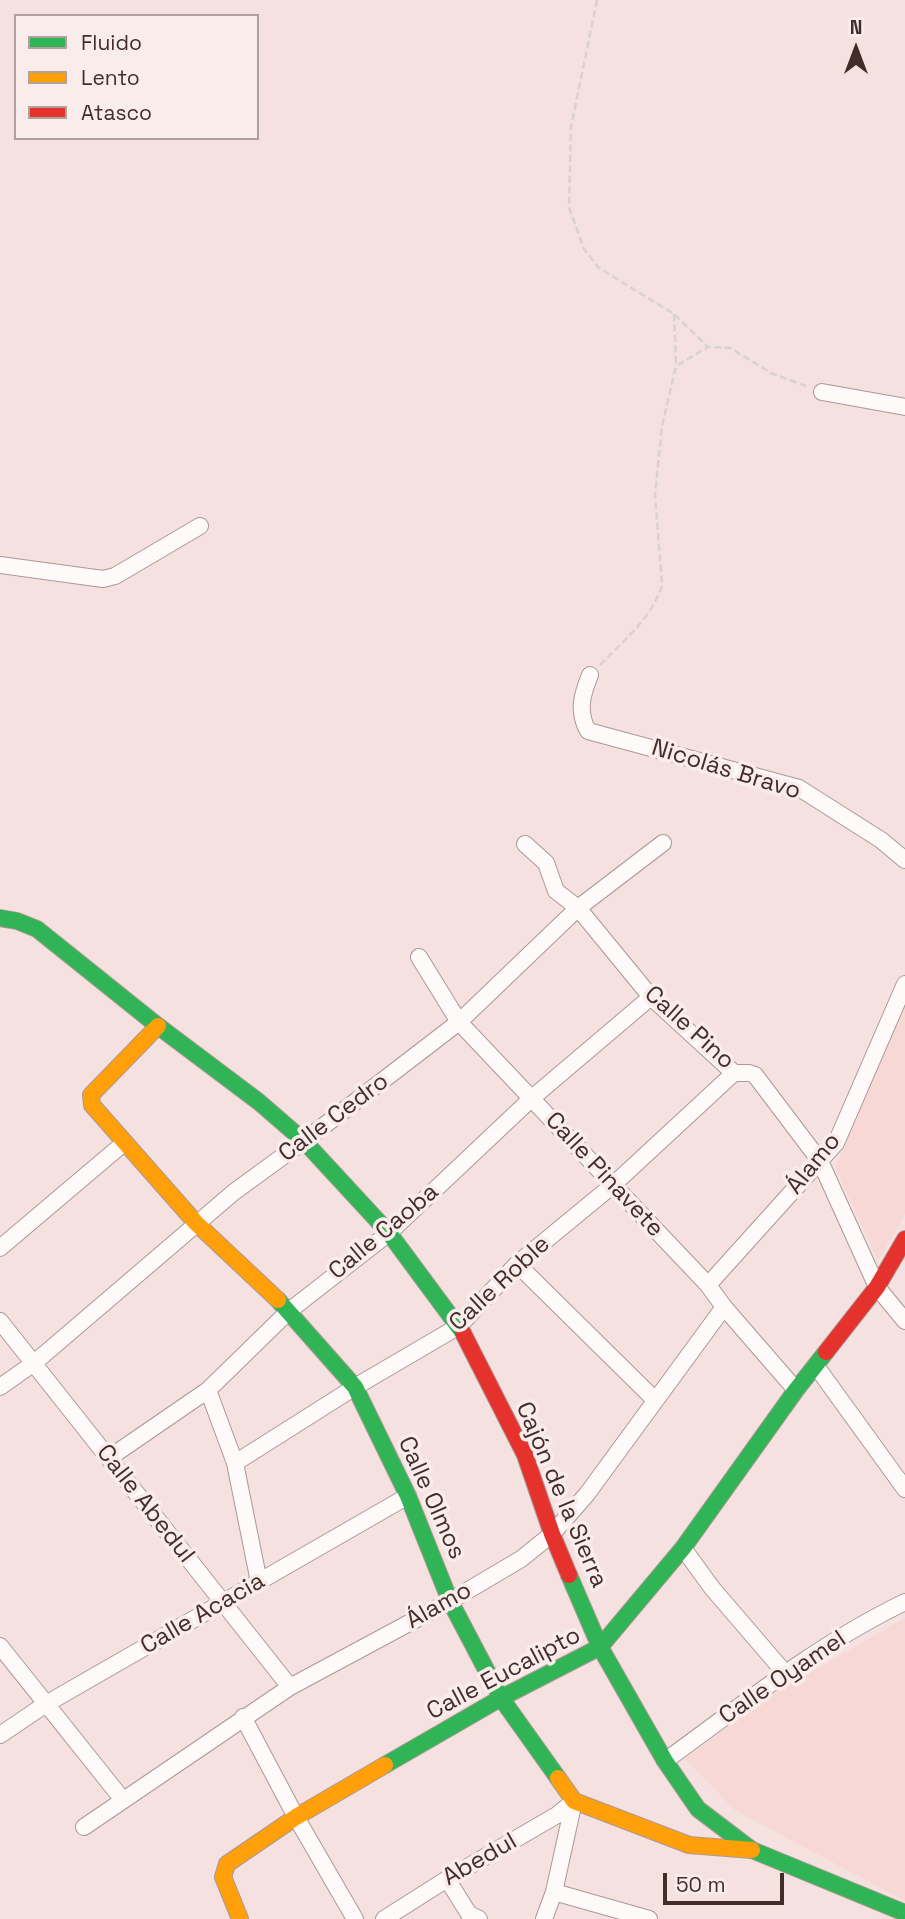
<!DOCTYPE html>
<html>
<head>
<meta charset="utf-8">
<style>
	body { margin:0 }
	#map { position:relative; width:905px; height:1919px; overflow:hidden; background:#f5e1df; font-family:"Space Grotesk",sans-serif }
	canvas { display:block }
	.legend { position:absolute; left:14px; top:14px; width:245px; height:126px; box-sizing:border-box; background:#f9edec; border:2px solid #b0a09e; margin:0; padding:9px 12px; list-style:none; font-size:21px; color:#432c2a }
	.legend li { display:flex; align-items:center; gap:14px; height:35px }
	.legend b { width:35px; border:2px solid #b0a09e }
	.north { position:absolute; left:821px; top:14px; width:70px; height:70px; -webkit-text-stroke:5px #f9edec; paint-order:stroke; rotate:0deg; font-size:19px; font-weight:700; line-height:28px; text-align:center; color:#432c2a }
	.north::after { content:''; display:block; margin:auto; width:24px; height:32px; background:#432c2a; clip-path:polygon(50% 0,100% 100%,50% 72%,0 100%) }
	.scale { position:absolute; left:663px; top:1873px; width:121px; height:32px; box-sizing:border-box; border:4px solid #432c2a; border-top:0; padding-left:9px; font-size:21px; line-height:24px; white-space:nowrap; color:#432c2a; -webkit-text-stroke:5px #f9edec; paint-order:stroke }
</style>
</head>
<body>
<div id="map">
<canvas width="905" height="1919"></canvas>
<ul class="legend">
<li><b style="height:9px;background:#30b455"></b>Fluido</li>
<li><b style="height:9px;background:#ff9f0a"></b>Lento</li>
<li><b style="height:9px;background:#e5322d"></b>Atasco</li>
</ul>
<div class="north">N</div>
<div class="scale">50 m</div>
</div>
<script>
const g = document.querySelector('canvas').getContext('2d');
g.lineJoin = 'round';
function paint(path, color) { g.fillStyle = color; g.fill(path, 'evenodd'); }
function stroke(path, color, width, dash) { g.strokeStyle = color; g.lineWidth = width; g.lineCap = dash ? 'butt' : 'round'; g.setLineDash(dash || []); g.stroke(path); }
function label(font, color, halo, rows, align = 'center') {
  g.font = font + ' "Space Grotesk",sans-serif'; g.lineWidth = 7; g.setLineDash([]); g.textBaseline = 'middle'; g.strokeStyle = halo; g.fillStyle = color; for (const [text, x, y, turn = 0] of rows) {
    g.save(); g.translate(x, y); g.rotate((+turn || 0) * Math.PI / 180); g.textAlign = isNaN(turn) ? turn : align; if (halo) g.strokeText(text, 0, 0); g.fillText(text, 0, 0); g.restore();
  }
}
const built = new Path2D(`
	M905 1004V1214L878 1261 835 1167Z
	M905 1618V1901L735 1810 685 1759 766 1698Z`);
const path = new Path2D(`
	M597 0 571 127 569 207 584 249 599 268 674 314 708 347 730 348 773 374 809 387
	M674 314 676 366
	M600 665C623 641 652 618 662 585L655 495 662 426 676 366 708 347`);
const street = new Path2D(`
	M822 392 905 407
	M0 565 103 579 115 576 200 526
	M590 675C582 695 577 711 588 731L799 788 881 840 905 860
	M525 844 546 863 556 891 578 908 651 997 734 1073H749L755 1075 820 1161 877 1287 905 1321
	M419 957 459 1022 708 1285 724 1307 796 1390
	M0 1248 124 1143
	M517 1264 654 1399
	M708 1285 836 1143 905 984
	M0 1321 290 1687
	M816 1366 905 1489
	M0 1387 34 1363 234 1192 304 1141 459 1022 578 908 663 843
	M208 1390 235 1463 259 1582
	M109 1458 208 1390 289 1311 389 1233 532 1098 651 997
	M235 1463 355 1387 459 1326 517 1264 613 1185 734 1073
	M683 1548 712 1588 785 1673
	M0 1646 123 1800
	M243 1717 296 1817 355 1919
	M0 1735 46 1704 408 1496
	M665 1761C742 1705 818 1644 905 1602
	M84 1827 290 1687 450 1601 521 1559 552 1534 587 1494 724 1307
	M447 1879 469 1914 479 1919
	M554 1892 649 1919
	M384 1919 447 1879 557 1815 574 1801
	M544 1919 554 1892 574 1801`);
const fast = new Path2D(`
	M0 918 17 921 37 929 158 1026 259 1102 304 1141 389 1233 463 1333
	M278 1300 355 1387 408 1496 450 1601 501 1698 558 1778
	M569 1575 600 1647 665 1761 698 1809 752 1850 905 1913
	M385 1765 501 1698 600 1647 683 1548 796 1390 826 1352`);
const slow = new Path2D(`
	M158 1026 91 1095 92 1105 196 1223 278 1300
	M558 1778 574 1801 689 1845 752 1850
	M240 1919 223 1877 227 1864 296 1817 385 1765`);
const jam = new Path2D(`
	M463 1333 525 1455 552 1534 569 1575
	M826 1352 877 1287 905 1239`);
const streetNames = [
	["Nicolás Bravo",726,770,17],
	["Calle Pino",689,1028,42],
	["Calle Cedro",334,1118,-37],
	["Álamo",814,1164,-51],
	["Calle Pinavete",604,1175,47],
	["Calle Caoba",384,1232,-40],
	["Calle Roble",500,1284,-43],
	["Cajón de la Sierra",561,1495,67],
	["Calle Olmos",431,1498,66],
	["Calle Abedul",145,1504,52],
	["Álamo",439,1606,-29],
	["Calle Acacia",203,1614,-30],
	["Calle Eucalipto",504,1674,-28],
	["Calle Oyamel",783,1678,-34],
	["Abedul",480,1860,-30]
];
paint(built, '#f8d8d5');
stroke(street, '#ab9897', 18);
stroke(fast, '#ab9897', 18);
stroke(slow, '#ab9897', 18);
stroke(jam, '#ab9897', 18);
stroke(path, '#d8d2d1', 2.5, [7, 3.5]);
stroke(street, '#fefafa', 16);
stroke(fast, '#30b455', 16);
stroke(slow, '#ff9f0a', 16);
stroke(jam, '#e5322d', 16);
label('24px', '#432c2a', '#f9edec', streetNames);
</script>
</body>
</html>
